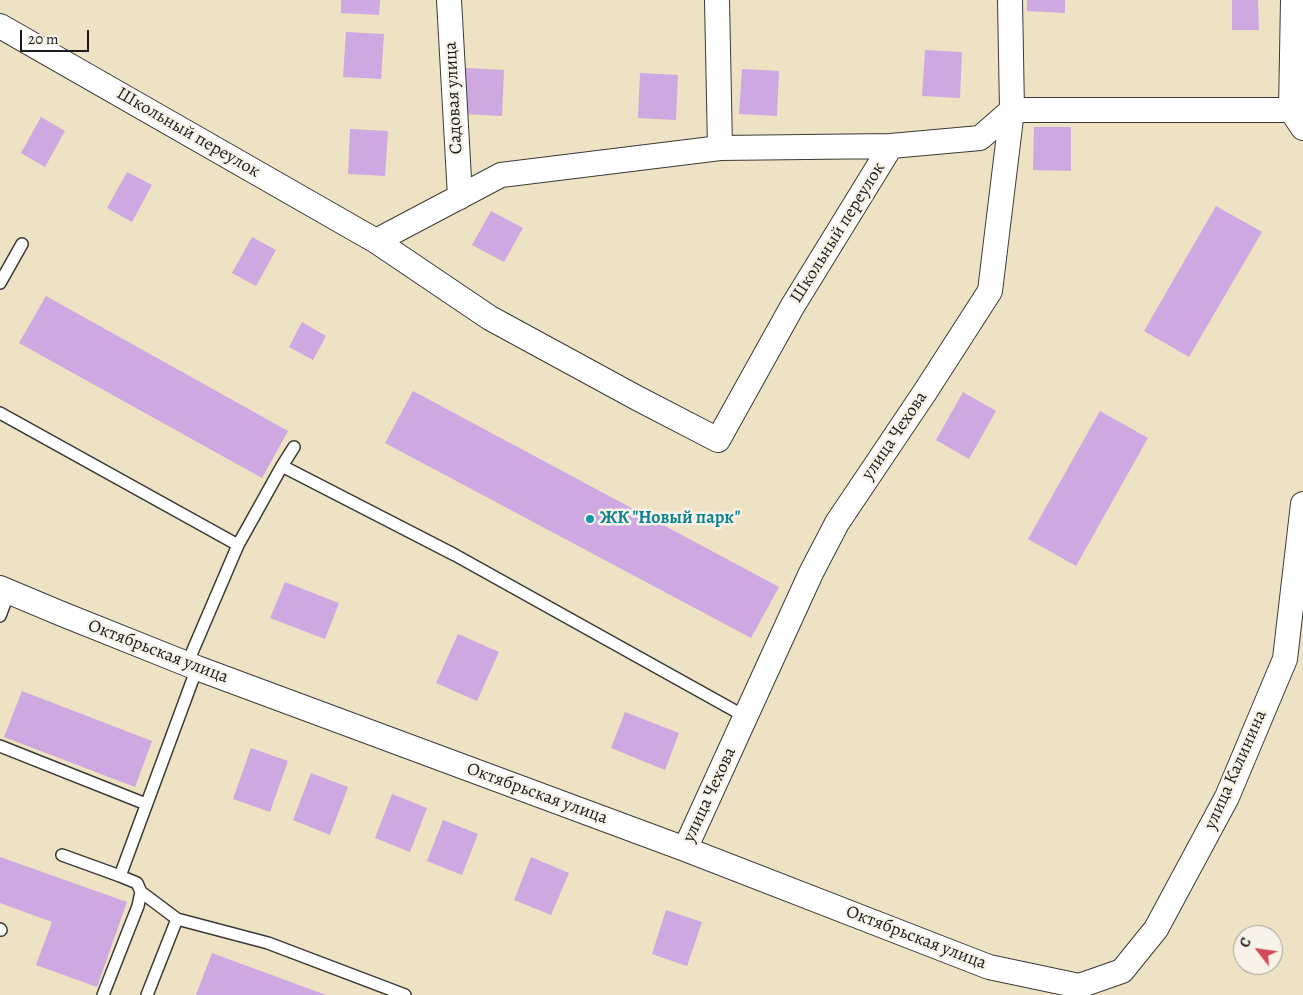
<!DOCTYPE html>
<html>
<head>
<meta charset="utf-8">
<style>
	body { margin:0 }
	#map { position:relative; width:1303px; height:995px; overflow:hidden; background:#ede2c3; font-family:Alegreya,serif }
	canvas { display:block }
	.north { position:absolute; left:1233px; top:925px; width:50px; height:50px; box-sizing:border-box; background:#f7f3e8; border:1px solid #9f9d96; border-radius:50%; rotate:300deg; font-size:14px; font-weight:700; line-height:20px; text-align:center; color:#1c1c1c }
	.north::after { content:''; display:block; margin:auto; width:18px; height:22px; background:#d1495b; clip-path:polygon(50% 0,100% 100%,50% 72%,0 100%) }
	.scale { position:absolute; left:20px; top:30px; width:69px; height:22px; box-sizing:border-box; border:2px solid #1c1c1c; border-top:0; padding-left:6px; font-size:15px; line-height:18px; white-space:nowrap; color:#1c1c1c; -webkit-text-stroke:4px #f7f3e8; paint-order:stroke }
</style>
</head>
<body>
<div id="map">
<canvas width="1303" height="995"></canvas>
<div class="north">С</div>
<div class="scale">20 m</div>
</div>
<script>
const g = document.querySelector('canvas').getContext('2d');
g.lineJoin = 'round';
function paint(path, color) { g.fillStyle = color; g.fill(path, 'evenodd'); }
function stroke(path, color, width, dash) { g.strokeStyle = color; g.lineWidth = width; g.lineCap = dash ? 'butt' : 'round'; g.setLineDash(dash || []); g.stroke(path); }
function label(font, color, halo, rows, align = 'center') {
  g.font = font + ' Alegreya,serif'; g.lineWidth = 5; g.setLineDash([]); g.textBaseline = 'middle'; g.strokeStyle = halo; g.fillStyle = color; for (const [text, x, y, turn = 0] of rows) {
    g.save(); g.translate(x, y); g.rotate((+turn || 0) * Math.PI / 180); g.textAlign = isNaN(turn) ? turn : align; if (halo) g.strokeText(text, 0, 0); g.fillText(text, 0, 0); g.restore();
  }
}
const building = new Path2D(`
	M341 0H380L379 15 341 13Z
	M1027 0H1065V13L1027 11Z
	M1232 0H1258L1259 30H1232Z
	M346 32 384 34 381 79 343 77Z
	M925 50 962 52 960 98 922 96Z
	M466 68 504 70 502 116 464 114Z
	M742 69 779 71 777 116 739 114Z
	M640 73 678 75 676 120 638 118Z
	M41 117 65 131 45 167 21 153Z
	M1034 127H1071V171L1033 170Z
	M350 129 388 131 385 176 348 174Z
	M127 172 152 185 132 222 107 208Z
	M1216 206 1262 232 1189 357 1144 331Z
	M491 211 523 228 504 262 472 245Z
	M252 237 276 250 256 286 232 273Z
	M46 296 288 431 262 478 19 343Z
	M302 322 326 336 313 360 289 347Z
	M413 391 779 587 751 638 385 443Z
	M963 392 996 411 969 459 936 440Z
	M1100 411 1148 438 1076 566 1028 539Z
	M285 582 339 603 325 639 270 618Z
	M458 634 499 652 477 701 436 683Z
	M22 691 152 741 135 787 4 737Z
	M625 712 679 733 665 770 611 748Z
	M251 748 288 761 270 812 233 799Z
	M311 773 348 787 330 835 293 820Z
	M392 794 427 808 410 852 375 838Z
	M443 820 478 834 462 875 427 861Z
	M0 857 127 902 97 987 36 965 52 922 0 903Z
	M531 857 569 873 551 915 514 900Z
	M666 910 702 922 687 966 652 954Z
	M212 953 326 995H196Z`);
const lane = new Path2D(`
	M0 283 22 244
	M0 413 238 545 187 664
	M282 466 455 555 746 717
	M238 545 282 466 294 447
	M0 616 9 592
	M0 746 146 804
	M62 855 120 876
	M141 892 177 919 268 943 405 995
	M0 929 1 930
	M103 995 138 906 141 892 137 883 120 876 197 668
	M147 995 177 919`);
const street = new Path2D(`
	M449 0 460 197
	M717 0 720 148
	M1293 0 1291 110 1303 128
	M0 26 376 241 490 318 637 398 718 440 792 307 891 146 720 148 501 175 376 241
	M891 146 980 138 1012 110H1291
	M0 588 62 614 197 668 685 849 989 967 1079 986 1122 971 1156 929 1227 797 1285 659 1303 504
	M685 849 811 573 837 523 925 392 990 291 1012 110 1010 0`);
const markers = [
	[590,519,5,"#0f9aa8"]
];
const streetNames = [
	["Садовая улица",454,98,-93],
	["Школьный переулок",188,133,30],
	["Школьный переулок",838,233,-58],
	["улица Чехова",895,436,-56],
	["Октябрьская улица",158,652,21],
	["улица Калинина",1236,770,-66],
	["Октябрьская улица",537,794,20],
	["улица Чехова",710,795,-65],
	["Октябрьская улица",916,938,21]
];
const cultureNames = [
	["ЖК \"Новый парк\"",600,519]
];
paint(building, '#cea8e0');
stroke(lane, '#3b3a35', 14);
stroke(street, '#3b3a35', 26);
stroke(lane, '#fff', 11);
stroke(street, '#fff', 24);
for (const [x, y, r, color] of markers) { const dot = new Path2D(); dot.arc(x, y, r, 0, 2 * Math.PI); g.fillStyle = color; g.fill(dot); stroke(dot, '#f7f3e8', 2); }
label('18px', '#1c1c1c', '#f7f3e8', streetNames);
label('bold 18px', '#0d838f', '#f7f3e8', cultureNames, 'left');
</script>
</body>
</html>
